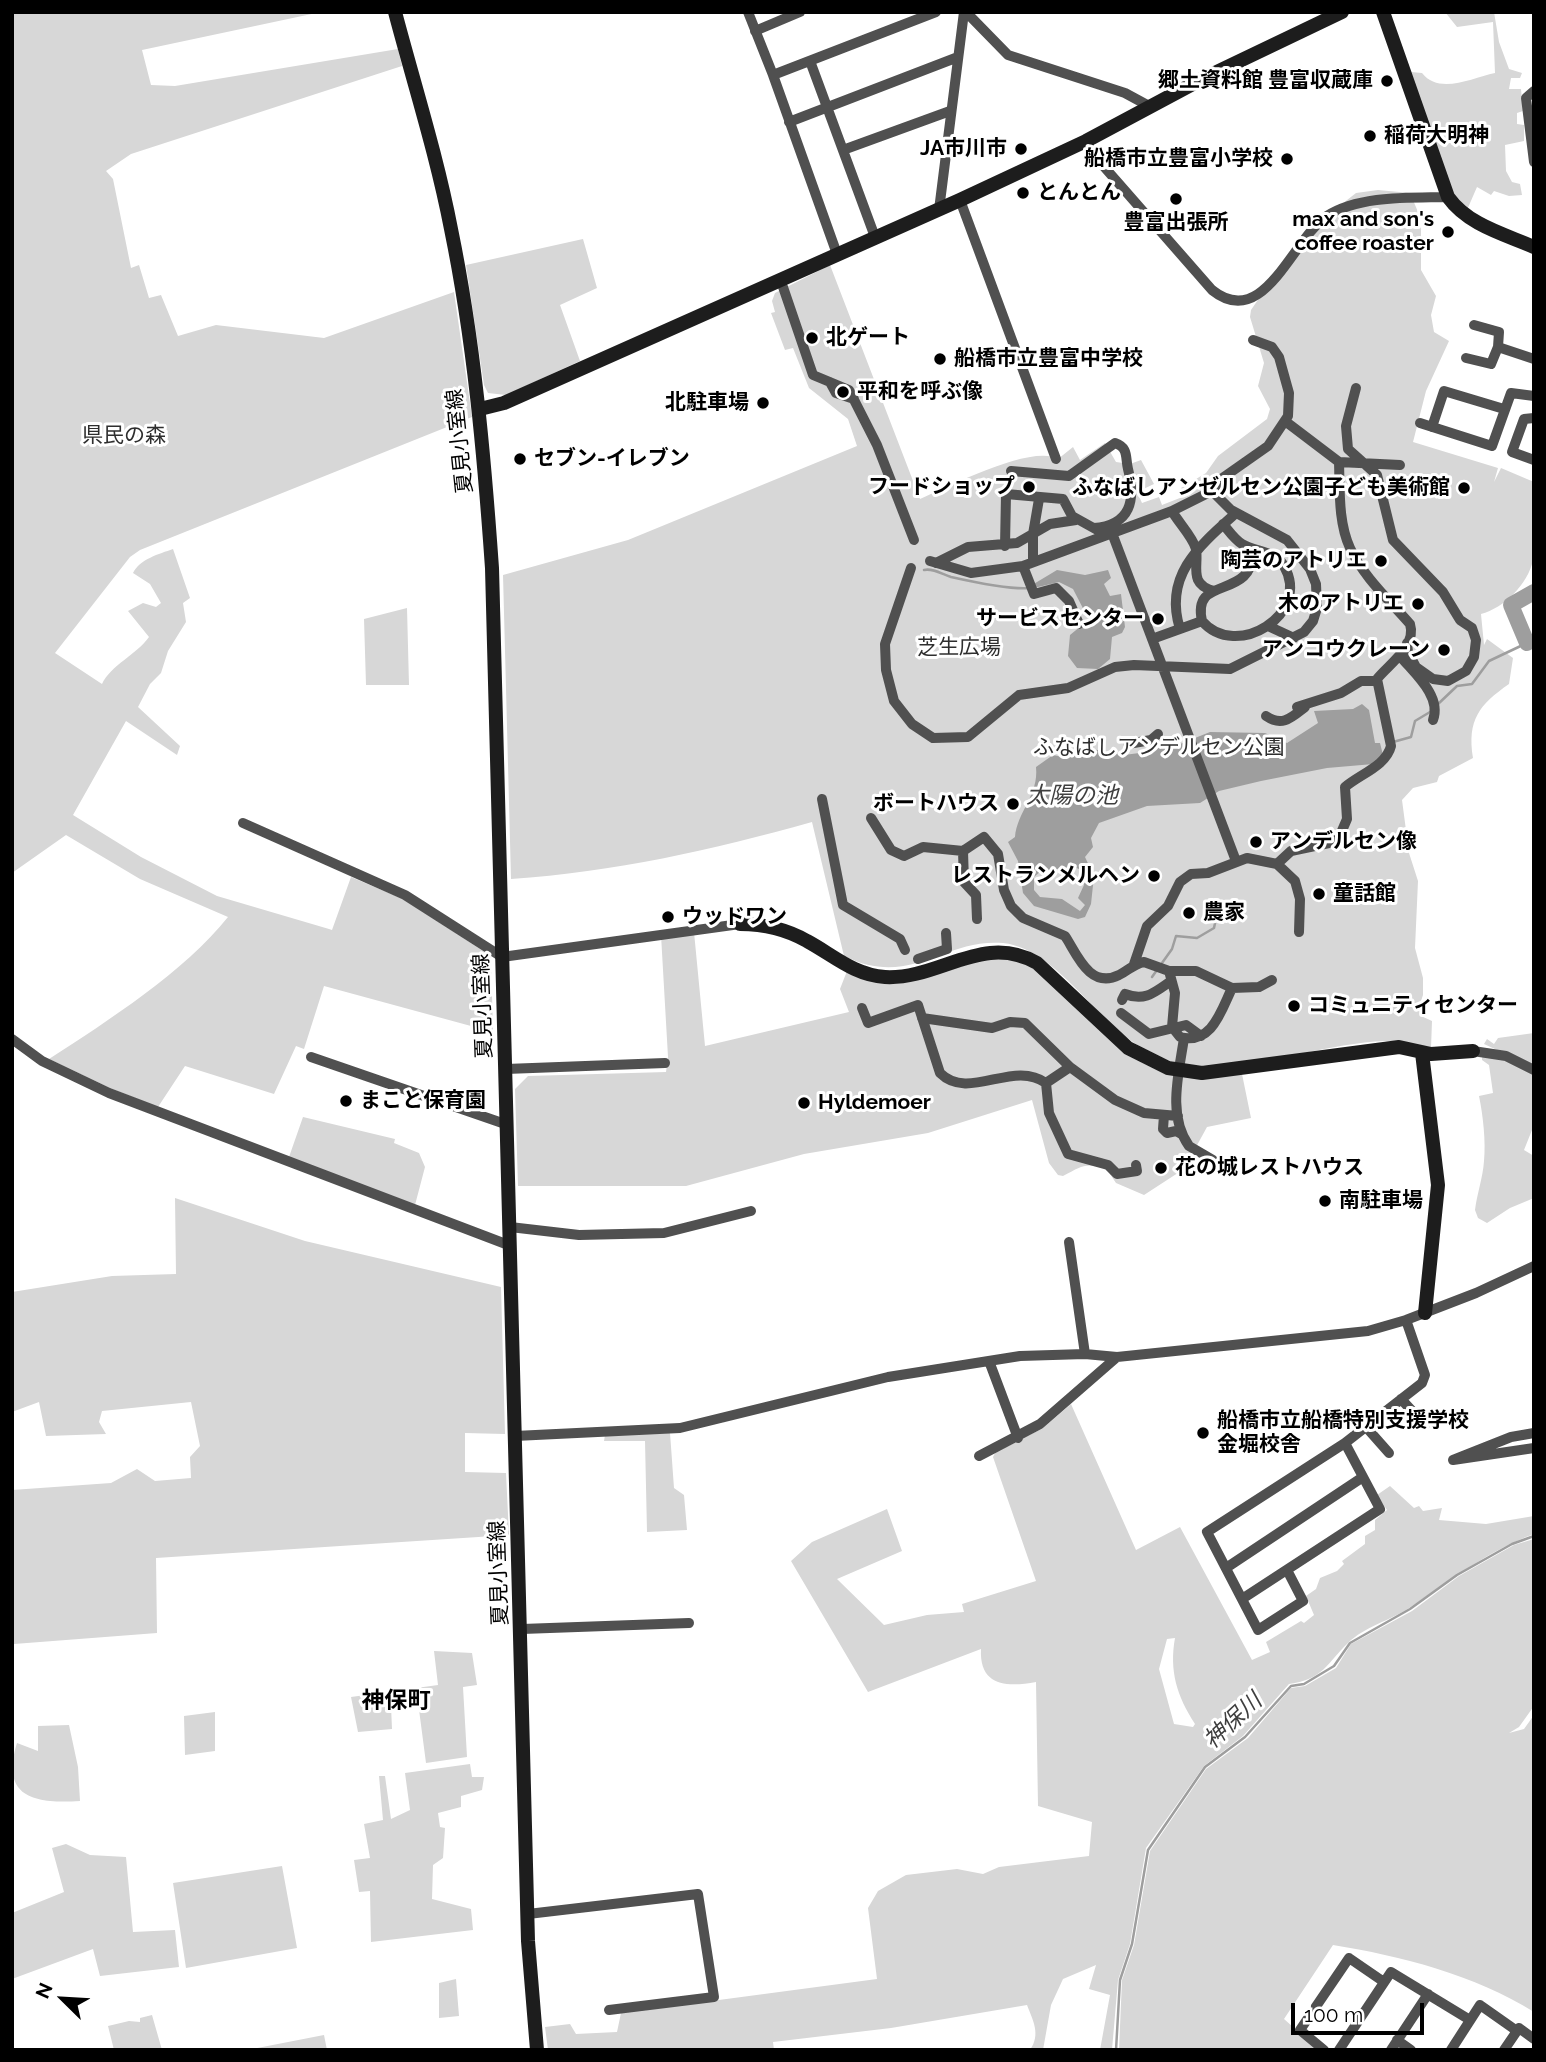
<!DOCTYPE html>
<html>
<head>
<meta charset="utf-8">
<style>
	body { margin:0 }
	#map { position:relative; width:1546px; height:2062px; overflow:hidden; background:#fff; font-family:Raleway,sans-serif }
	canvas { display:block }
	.frame { position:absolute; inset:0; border:14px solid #000; pointer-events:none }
	.north { position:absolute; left:28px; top:1964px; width:70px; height:70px; -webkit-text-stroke:5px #fff; paint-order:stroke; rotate:294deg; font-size:19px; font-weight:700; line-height:28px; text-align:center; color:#000 }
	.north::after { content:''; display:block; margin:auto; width:24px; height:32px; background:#000; clip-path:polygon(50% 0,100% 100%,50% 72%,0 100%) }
	.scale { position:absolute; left:1291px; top:2003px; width:133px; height:32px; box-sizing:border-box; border:4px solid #000; border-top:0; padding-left:9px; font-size:21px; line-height:24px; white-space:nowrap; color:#000; -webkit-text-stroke:5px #fff; paint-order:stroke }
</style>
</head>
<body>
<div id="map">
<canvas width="1546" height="2062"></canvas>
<div class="frame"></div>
<div class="north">N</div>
<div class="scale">100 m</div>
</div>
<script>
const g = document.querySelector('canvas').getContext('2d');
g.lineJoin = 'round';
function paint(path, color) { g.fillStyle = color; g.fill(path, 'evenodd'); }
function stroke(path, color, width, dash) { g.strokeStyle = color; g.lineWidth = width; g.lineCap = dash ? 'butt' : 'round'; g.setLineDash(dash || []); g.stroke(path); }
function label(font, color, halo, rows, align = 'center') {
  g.font = font + ' Raleway,"Noto Sans JP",sans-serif'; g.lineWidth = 6; g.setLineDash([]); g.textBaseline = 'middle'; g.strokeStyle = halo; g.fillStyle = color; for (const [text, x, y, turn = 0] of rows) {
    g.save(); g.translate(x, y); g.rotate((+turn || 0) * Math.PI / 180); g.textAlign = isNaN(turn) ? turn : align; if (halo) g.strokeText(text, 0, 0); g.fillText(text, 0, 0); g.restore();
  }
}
const green = new Path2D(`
	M12 12H321L142 50 151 85 175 86 398 49 402 66 131 154 106 171 113 179 131 268 139 265 149 298 161 295 178 336 216 325 324 338 454 292 472 417 140 550 130 557 55 653 102 684C111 665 136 655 149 637L128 611 143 603 156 607 161 603 150 584 133 573C140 559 159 554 173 549L190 598 183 603 186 622 168 651 161 673 150 684 138 707 180 746 177 755 126 721 73 815 141 857 217 896 329 929 332 930 351 877 403 899 491 956 493 1032 324 986 304 1049 296 1046 274 1094 185 1066 158 1107 110 1088 49 1059C108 1021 185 971 228 917L140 879 66 835 12 873Z
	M1445 12H1494L1499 42 1509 69 1522 73 1520 78H1511L1509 89H1521L1523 111 1517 113V124L1524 125V141L1505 145 1506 171 1512 182 1520 184 1522 195 1509 196 1494 191 1491 195 1477 187 1467 210 1452 195 1411 72 1422 73C1439 95 1472 78 1495 73L1493 22 1457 27Z
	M1378 190 1410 193 1421 219V270L1436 296 1431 315 1434 332 1449 341 1426 391 1413 442 1498 468 1494 482 1501 468 1534 482C1534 507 1538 537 1533 560 1528 584 1504 608 1481 614L1484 645 1487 639 1513 658 1509 684C1479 705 1467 720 1473 758L1439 776 1437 782 1413 788 1402 800 1409 853 1418 881 1415 948 1423 978V995L1419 1007 1421 1016 1432 1021 1431 1048C1417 1047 1398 1041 1385 1041 1319 1043 1234 1079 1170 1061 1107 1044 1063 949 1003 943 943 938 911 989 844 956L812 822C712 850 614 872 511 879L503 575 628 540 857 446 848 419 809 388 793 348 785 350 771 313 775 312 772 301 775 293 830 265 920 499C949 487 1031 444 1058 459L1073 447 1080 460 1105 443 1116 462 1130 464 1141 460 1154 484 1137 492 1142 503 1159 497 1162 505 1185 496 1181 488 1206 473 1218 456 1267 419 1270 409 1258 386 1264 363 1250 317 1251 310 1285 260 1342 204 1356 193Z
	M583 239 597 288 560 305 580 361 506 395 488 393 484 385 466 265Z
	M407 608 409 685H366L364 619Z
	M694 932 705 1046 849 1012 840 989 847 971 866 979 989 956 1023 961 1169 1073 1200 1079 1242 1074 1251 1118 1207 1127 1184 1169 1144 1195 1116 1183 1106 1168C1083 1163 1083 1166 1063 1176L1058 1175 1049 1163 1032 1100 928 1133 804 1154 686 1186H518L515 1089 528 1076 666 1072 668 1057 661 935Z
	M1534 1033V1067L1484 1044 1487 1039 1494 1044 1498 1038Z
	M1482 1055 1506 1059 1534 1073V1125L1524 1150 1534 1156V1198L1510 1208 1487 1223 1478 1218 1475 1210C1477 1194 1483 1177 1484 1161 1486 1142 1483 1115 1479 1096L1493 1093 1489 1065 1482 1060Z
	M303 1117 395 1139 394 1143 419 1153 425 1167 415 1205 289 1157Z
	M175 1198 305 1241 501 1287 505 1434 465 1433V1472L506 1473 509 1535 156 1558 157 1633 14 1644 12 1490 111 1483 137 1469 155 1481 191 1478 190 1457 200 1446 191 1402 102 1411 99 1422 106 1434 46 1436 39 1402 12 1412V1292L112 1276 176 1274Z
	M1071 1404 1136 1550 1180 1527 1252 1660 1270 1652 1266 1642 1301 1621 1304 1623 1314 1615 1306 1596 1316 1589 1320 1578 1337 1571 1344 1564 1342 1561 1365 1544V1536L1375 1530V1520L1387 1510 1377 1495 1390 1486 1414 1508 1419 1506 1423 1511 1442 1508 1439 1520 1486 1524 1534 1516V1534C1487 1551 1450 1581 1409 1608 1391 1620 1364 1627 1348 1643 1328 1662 1323 1680 1289 1684L1243 1736 1204 1766 1146 1848 1130 1944 1118 1980 1112 2050H1100L1110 1995 1089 1989 1096 1965 1063 1979 1051 2005 1043 2050H1030C1041 2034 1033 2021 1027 2005L891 2028 773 2042 774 2050H548L545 2027 570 2024 576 2034 617 2032 621 2013 877 1979 868 1908 878 1891 906 1875 957 1869 983 1874 999 1867 1089 1856 1092 1822 1038 1806 1036 1682C1008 1687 979 1687 981 1649L868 1692 791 1561 812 1542 887 1509 902 1551 837 1579 884 1625 927 1615 964 1612 962 1604 1036 1581 993 1457 995 1453 1043 1428ZM1175 1638C1169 1671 1177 1696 1195 1724L1193 1727 1174 1724 1159 1669 1167 1639Z
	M670 1433 674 1488 684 1495 687 1530 647 1532 645 1441H604L605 1435Z
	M1534 1539V1706L1519 1727 1509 1733 1524 1729 1534 1715V2012C1475 1975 1401 1956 1333 1945L1284 2019 1319 2050H1119L1122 1980 1134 1945 1150 1851 1206 1769 1248 1738 1291 1688 1305 1686 1336 1668 1351 1644 1412 1611 1459 1576 1514 1545Z
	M434 1651 472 1653 477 1685 463 1687 467 1757 426 1763 418 1702 391 1706 392 1729 358 1732 351 1697 438 1685Z
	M215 1712V1751L185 1755 184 1716Z
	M69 1725 78 1767 80 1801C34 1804 0 1797 17 1743L38 1751V1726Z
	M470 1764 472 1777H484L482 1790 461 1796V1807L438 1813 440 1827 445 1828 443 1858 433 1865 432 1899 471 1909 473 1930 371 1942 370 1891 359 1892 354 1860 370 1858 364 1824 383 1820 379 1776H385L391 1819 410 1810 405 1773Z
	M66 1844 90 1855 126 1857 133 1932 175 1930 179 1967 100 1976 93 1949 12 1979V1913L64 1892 52 1848Z
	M282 1866 297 1948 186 1968 173 1883Z
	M456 1979 459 2016 439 2018V1983Z
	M152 2015 162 2050H114L108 2026 129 2021 140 2022V2018Z
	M324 2035 327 2050H247Z`);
const water = new Path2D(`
	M1057 570 1085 575 1108 570 1111 578 1104 584 1110 596 1121 594 1125 627 1122 633 1112 637 1110 659 1098 669 1077 668 1068 656 1070 635 1081 626 1095 625 1088 618 1073 589 1059 582 1034 588 1032 585Z
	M1362 704 1369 710 1375 743H1380L1385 763 1327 768 1261 781 1219 791 1200 803 1147 806 1099 823 1091 838 1093 847 1085 857 1094 876 1091 904 1085 917 1078 919 1034 906 1023 893 1018 861 1008 842 1015 837C1017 812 1039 795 1036 767L1053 755 1067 758 1087 748 1124 755 1147 752 1163 743 1180 744 1210 732 1265 733 1287 743 1318 723 1314 711 1353 709ZM1074 867 1079 869 1084 885 1078 898 1085 905 1080 911 1062 899 1040 897 1034 890V877L1041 871Z`);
const stream = new Path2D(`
	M924 570C933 568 942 574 951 577 969 581 1012 590 1030 588
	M1437 705 1457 686 1472 684 1489 661 1527 643
	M1393 742 1411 737 1415 721 1430 712
	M1152 977 1172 949 1176 936 1197 938 1214 928 1219 904
	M1116 2050 1120 1980 1132 1944 1148 1850 1205 1767 1245 1737 1291 1686 1304 1684 1334 1666 1350 1643 1410 1609 1457 1575 1512 1544 1534 1536`);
const river = new Path2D(`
	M1527 643 1511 605 1534 592`);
const street = new Path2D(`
	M748 12 773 75 936 12
	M966 12 1008 55 1125 93 1149 106
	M755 31 800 12
	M810 61 875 237
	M773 75 837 254
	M1534 91 1526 98 1534 162
	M789 122 958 57
	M1086 141 1092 153 1212 290C1264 332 1292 239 1327 216 1360 195 1411 198 1448 197
	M843 150 950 111
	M960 200 1056 459
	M939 210 964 12
	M783 287 813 375 849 390 877 445 914 540
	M1498 347 1534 359
	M1466 358 1491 364 1498 347 1499 332 1474 325
	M830 382 836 393 854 399
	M1356 388 1346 426 1348 449 1377 475 1393 540 1443 592 1460 620 1472 628 1476 640 1474 657 1466 671 1448 681 1433 679 1416 667 1408 652 1407 643
	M1534 418 1524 419 1512 452 1534 460
	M1420 423 1492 446 1511 393 1534 396
	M1432 427 1444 391 1504 409
	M1339 462 1400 465
	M1011 471 1069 476 1115 443C1129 448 1125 457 1128 469 1136 500 1131 525 1094 528
	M1172 511C1178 522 1193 537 1196 549 1199 566 1188 584 1214 591
	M1223 524C1229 531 1234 539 1242 544 1255 552 1276 551 1284 566 1312 614 1236 661 1202 621 1194 585 1226 593 1244 576 1251 569 1253 559 1256 550
	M1112 533 1236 861
	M1005 546 1006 494 1063 499 1072 516 1099 531
	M930 561 971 573 1023 566 1172 511 1212 491 1221 479 1268 446 1288 416 1289 393 1279 357 1272 347 1253 340
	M1033 562V534L1039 499
	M936 563 968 547 1017 543 1050 524 1076 520
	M1023 566 1034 594 1056 588 1069 601 1079 624
	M911 568 885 644 886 670 894 701 912 724 933 738 968 737 1019 695 1068 688 1115 667 1134 665 1230 669 1304 632 1313 621 1317 608 1316 584 1310 569 1287 540 1231 510 1212 491
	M1268 626 1294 638
	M1180 629C1163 575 1200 545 1236 513
	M1152 639 1202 621
	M1400 656C1414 673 1442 696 1433 720
	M1297 707 1341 693 1361 681H1377
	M1266 716C1282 727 1291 718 1305 707
	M1128 744 1151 740 1158 734
	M822 799 843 905 900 939 905 950
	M871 818 891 850 904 856 923 847 963 851
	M243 823 405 895 502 957 740 924
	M1277 864 1291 851 1329 843 1341 833 1347 819 1345 787C1360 774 1386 766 1391 746L1377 679C1389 664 1417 646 1410 624 1389 600 1363 576 1350 548 1338 522 1340 490 1339 462L1285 421
	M977 919 976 895 964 882 963 851 984 837 998 854 1004 890 1011 906 1023 918 1065 936C1076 952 1089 990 1119 975 1128 971 1133 964 1144 962L1169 971H1196L1232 988 1259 987 1272 980
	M918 959 947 949 946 933
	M1134 964 1147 926 1168 906 1180 882 1191 874 1208 873 1247 858 1277 864 1295 881 1300 899 1299 932
	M1169 971 1175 993 1172 1027 1180 1037C1212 1045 1221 1011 1232 988
	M1122 1000 1125 994C1145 1002 1155 992 1171 981
	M862 1008 868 1023 918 1005 940 1073C969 1102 1013 1059 1046 1083L1049 1113 1068 1154 1108 1165 1117 1174 1137 1171 1136 1165
	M1121 1013 1149 1034 1186 1025 1201 1036
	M922 1018 992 1028 1010 1022 1025 1023 1070 1067 1115 1100 1144 1113 1178 1116
	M1184 1038C1179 1073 1167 1115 1189 1146L1213 1160
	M12 1039 42 1061 109 1093 511 1246
	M1473 1051 1506 1056 1534 1070
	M311 1057 508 1125
	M506 1069 665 1063
	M1046 1083 1070 1067
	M1164 1115 1163 1129 1167 1133 1176 1131 1183 1135
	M510 1227 579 1235 664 1233 751 1211
	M1069 1242 1085 1354
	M989 1361 1018 1438
	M1401 1399 1425 1425
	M1366 1427 1389 1453
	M1534 1433 1511 1437 1453 1460 1534 1448
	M515 1436 680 1428 888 1377 1020 1356 1085 1354 1117 1357 1368 1331 1406 1320 1476 1293 1534 1266
	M979 1456 1040 1424 1117 1357
	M1226 1568 1363 1477
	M1287 1570 1303 1601 1258 1630 1207 1532 1345 1443 1422 1383 1425 1375 1406 1320
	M1242 1599 1380 1509 1345 1443
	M522 1629 689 1623
	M528 1914 698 1894 714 1997 609 2010
	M1397 2040 1411 2050
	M1324 2050 1300 2030 1349 1958 1384 1982
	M1339 2050 1391 1972 1470 2020
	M1391 2050 1428 1994
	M1451 2050 1480 2005 1517 2031
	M1504 2050 1519 2028 1534 2039`);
const secondary = new Path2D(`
	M395 12C414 84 437 156 451 229 474 341 484 454 492 568L528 1941 537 2050
	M1383 12 1448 197C1468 225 1504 234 1534 247
	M480 409 504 403 960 200 1086 141 1202 79 1342 12
	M740 924C763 924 786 929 807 941 833 955 854 975 885 977 939 980 983 932 1037 963L1128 1048 1168 1068 1202 1073 1399 1047 1431 1054 1473 1051
	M1422 1053 1438 1185 1425 1313`);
const markers = [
	[1387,81,7,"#000"],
	[1370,136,7,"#000"],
	[1021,149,7,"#000"],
	[1287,159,7,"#000"],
	[1023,193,7,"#000"],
	[1176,199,7,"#000"],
	[1448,232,7,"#000"],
	[812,338,7,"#000"],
	[940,359,7,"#000"],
	[843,392,7,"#000"],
	[763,403,7,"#000"],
	[520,459,7,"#000"],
	[1029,487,7,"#000"],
	[1464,488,7,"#000"],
	[1381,561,7,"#000"],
	[1418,604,7,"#000"],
	[1158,619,7,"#000"],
	[1444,650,7,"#000"],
	[1013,804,7,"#000"],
	[1256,842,7,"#000"],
	[1154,876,7,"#000"],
	[1319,894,7,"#000"],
	[1189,913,7,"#000"],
	[668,917,7,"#000"],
	[1294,1006,7,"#000"],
	[346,1101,7,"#000"],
	[804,1103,7,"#000"],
	[1161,1168,7,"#000"],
	[1325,1201,7,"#000"],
	[1203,1433,7,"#000"]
];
const poiNames = [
	["郷土資料館 豊富収蔵庫",1373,81,"right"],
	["稲荷大明神",1384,136],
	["JA市川市",1007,149,"right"],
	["船橋市立豊富小学校",1273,159,"right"],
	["とんとん",1037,193],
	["max and son's",1434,220,"right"],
	["coffee roaster",1434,244,"right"],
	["豊富出張所",1176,223,"center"],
	["北ゲート",826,338],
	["船橋市立豊富中学校",954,359],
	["平和を呼ぶ像",857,392],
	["北駐車場",749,403,"right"],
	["セブン-イレブン",534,459],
	["フードショップ",1015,487,"right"],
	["ふなばしアンゼルセン公園子ども美術館",1450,488,"right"],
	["陶芸のアトリエ",1367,561,"right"],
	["木のアトリエ",1404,604,"right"],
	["サービスセンター",1144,619,"right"],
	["アンコウクレーン",1430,650,"right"],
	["ボートハウス",999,804,"right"],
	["アンデルセン像",1270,842],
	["レストランメルヘン",1140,876,"right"],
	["童話館",1333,894],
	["農家",1203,913],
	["ウッドワン",682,917],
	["コミュニティセンター",1308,1006],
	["まこと保育園",360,1101],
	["Hyldemoer",818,1103],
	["花の城レストハウス",1175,1168],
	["南駐車場",1339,1201],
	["船橋市立船橋特別支援学校",1217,1421],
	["金堀校舎",1217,1445]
];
const parkNames = [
	["県民の森",124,436],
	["芝生広場",959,648],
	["ふなばしアンデルセン公園",1159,748]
];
const streetNames = [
	["夏見小室線",460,441,-96],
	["夏見小室線",483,1006,-92],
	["夏見小室線",499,1573,-92]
];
const waterNames = [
	["太陽の池",1072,796],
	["神保川",1233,1721,-43]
];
const neighbourhoodNames = [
	["神保町",396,1701]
];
paint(green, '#d7d7d7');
paint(water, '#9e9e9e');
stroke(stream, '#9e9e9e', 2.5);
stroke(river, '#9e9e9e', 16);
stroke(street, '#505050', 10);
stroke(secondary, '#1d1d1d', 14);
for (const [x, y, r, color] of markers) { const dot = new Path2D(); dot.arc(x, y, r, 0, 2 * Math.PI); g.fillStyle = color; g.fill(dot); stroke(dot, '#fff', 2.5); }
label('bold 21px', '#000', '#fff', poiNames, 'left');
label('21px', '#2e2e2e', '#fff', parkNames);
label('21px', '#000', '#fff', streetNames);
label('italic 23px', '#3f3f3f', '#fff', waterNames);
label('bold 23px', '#000', '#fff', neighbourhoodNames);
</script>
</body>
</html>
